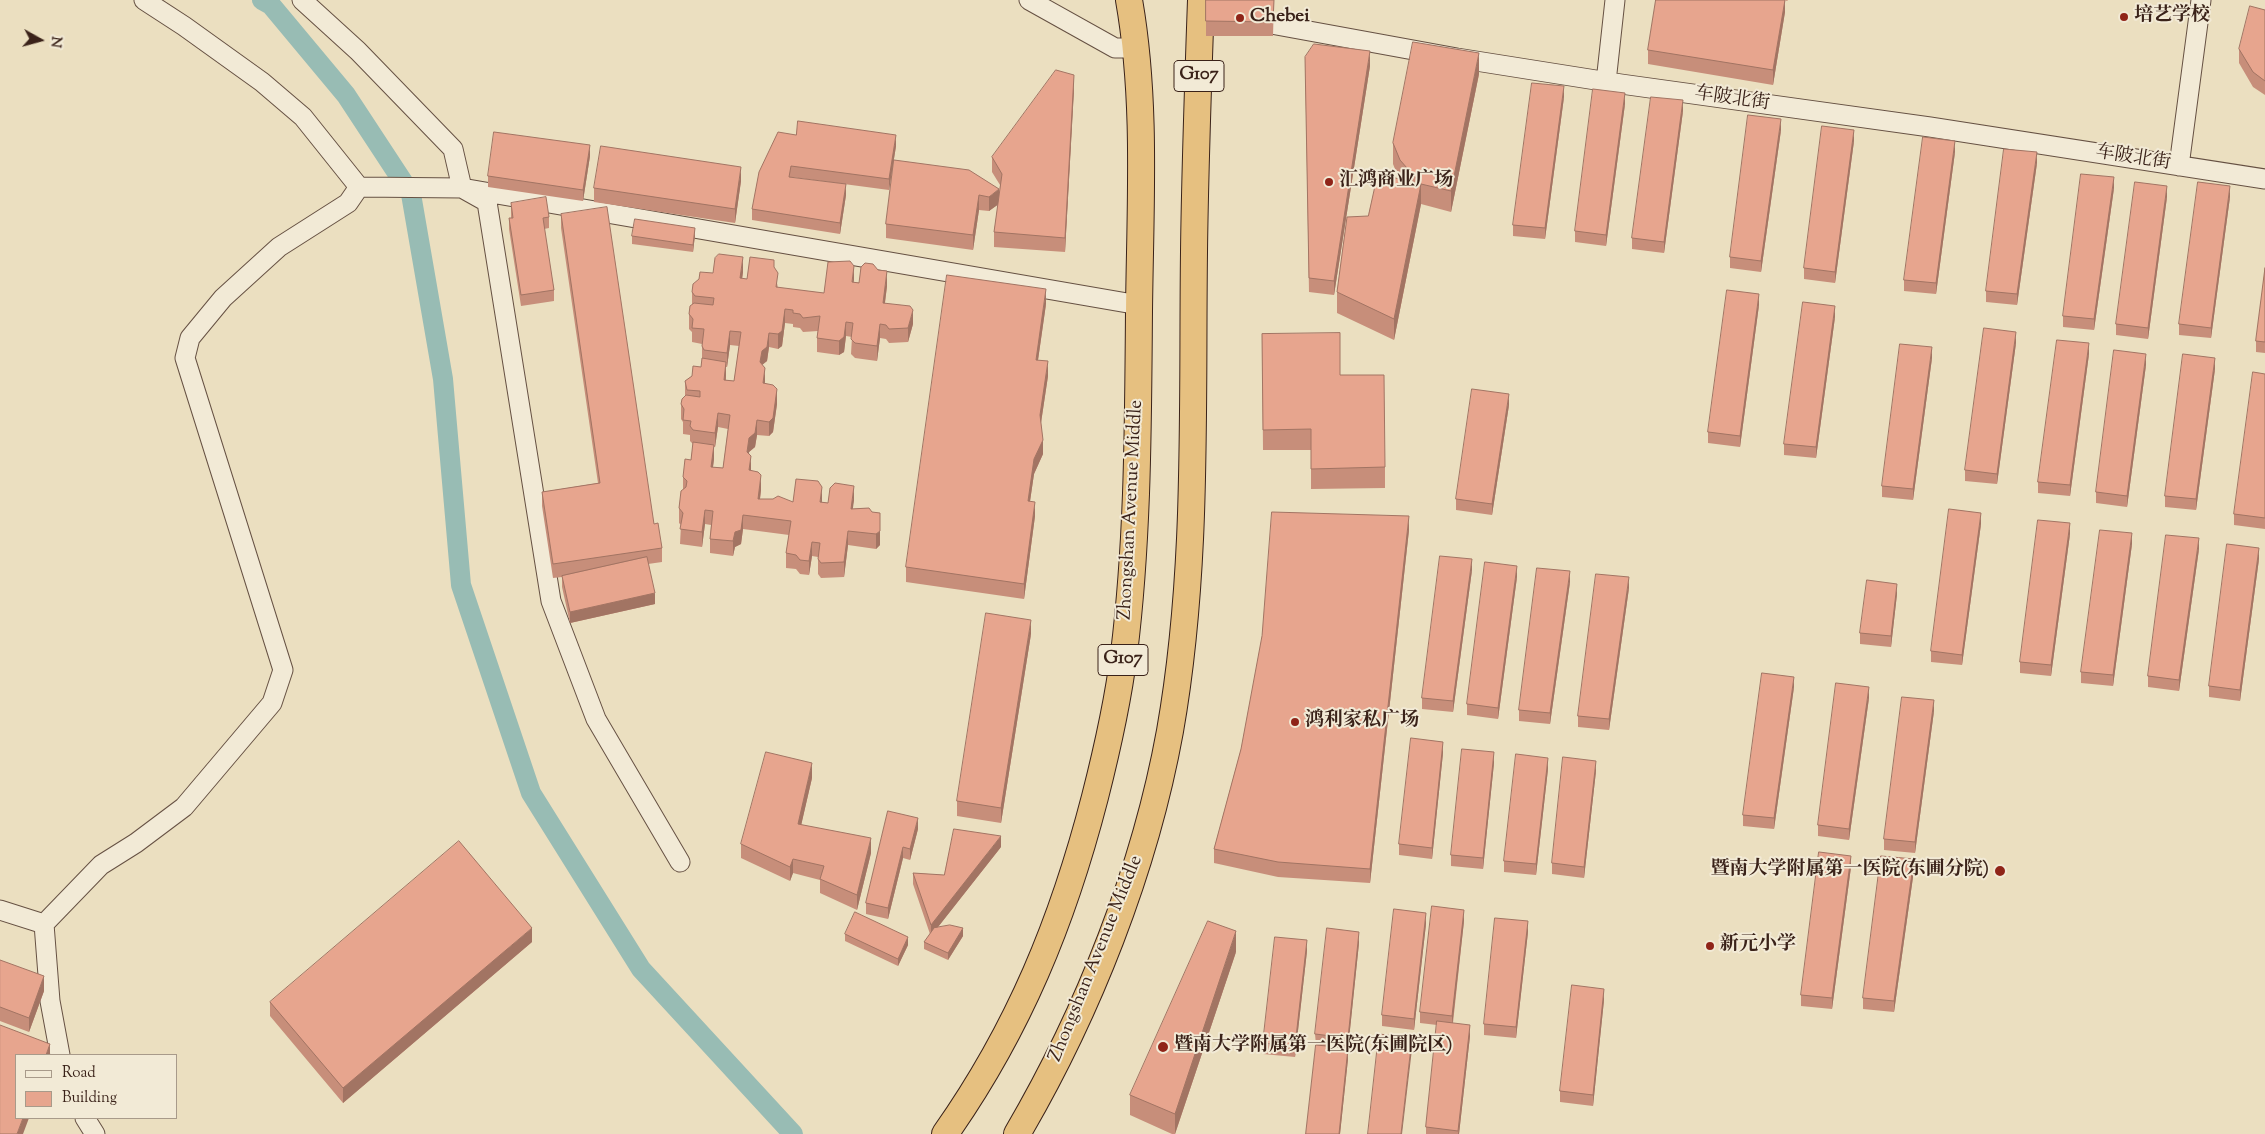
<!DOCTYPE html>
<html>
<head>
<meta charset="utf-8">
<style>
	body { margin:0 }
	#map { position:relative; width:2265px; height:1134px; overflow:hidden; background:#ebdfc0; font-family:"Sorts Mill Goudy",serif }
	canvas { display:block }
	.legend { position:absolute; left:15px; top:1054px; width:162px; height:65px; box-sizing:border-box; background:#f2ead6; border:1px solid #a89a8a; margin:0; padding:6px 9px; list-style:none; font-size:15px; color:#3a2219 }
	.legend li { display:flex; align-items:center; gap:10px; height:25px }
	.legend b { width:25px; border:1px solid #a89a8a }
	.north { position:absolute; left:15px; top:15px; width:50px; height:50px; -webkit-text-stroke:4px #f2ead6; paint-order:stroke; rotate:97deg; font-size:14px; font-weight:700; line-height:20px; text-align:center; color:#3a2219 }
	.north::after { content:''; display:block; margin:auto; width:18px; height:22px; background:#3a2219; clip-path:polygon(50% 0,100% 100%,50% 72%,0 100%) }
</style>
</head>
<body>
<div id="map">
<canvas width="2265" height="1134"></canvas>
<ul class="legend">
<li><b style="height:6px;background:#f2ead6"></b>Road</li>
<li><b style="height:14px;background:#e7a58e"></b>Building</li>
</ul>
<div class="north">N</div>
</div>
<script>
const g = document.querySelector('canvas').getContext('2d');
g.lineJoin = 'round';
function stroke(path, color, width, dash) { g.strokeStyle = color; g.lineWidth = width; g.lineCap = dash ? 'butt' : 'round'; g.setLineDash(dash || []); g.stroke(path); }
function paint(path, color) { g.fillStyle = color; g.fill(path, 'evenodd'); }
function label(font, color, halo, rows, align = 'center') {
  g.font = font + ' "Sorts Mill Goudy","Noto Serif SC",serif'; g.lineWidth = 4; g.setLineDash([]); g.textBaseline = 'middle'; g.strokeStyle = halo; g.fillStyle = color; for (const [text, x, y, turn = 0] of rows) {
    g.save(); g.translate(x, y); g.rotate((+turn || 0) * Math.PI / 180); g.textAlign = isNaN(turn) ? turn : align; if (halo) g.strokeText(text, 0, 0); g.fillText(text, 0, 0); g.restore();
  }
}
const canal = new Path2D(`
	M262 0 271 5 346 95 411 194 443 379 461 585 531 793 641 969 793 1134`);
const minor = new Path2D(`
	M144 0 184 26 262 82 303 117 359 187 462 188 1139 305
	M302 0 358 51 453 149 462 188 487 202 551 601 596 719 680 862
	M1029 0 1115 48H1136
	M1249 20 1457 58 1621 84 1930 127 2265 179
	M1606 82 1615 0
	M2179 166 2201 0
	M0 910 44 924
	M60 1055 50 1001 44 924 101 865 136 843 184 807 272 703 283 670 185 358 190 338 223 298 279 247 348 203 359 187
	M85 1118 95 1134`);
const highway = new Path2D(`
	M945 1134C1019 1029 1063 921 1095 797 1107 750 1118 701 1124 653 1138 540 1138 426 1139 312 1140 208 1147 102 1129 0
	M1017 1134C1088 1013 1145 869 1170 731 1198 572 1192 412 1194 252 1195 168 1198 84 1201 0`);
const wall = new Path2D(`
	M1206 0H1274L1273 36H1206Z
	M1656 0H1788L1787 1 1785 0V12L1773 85 1648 64V50Z
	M2265 10V95L2253 87 2239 63V49Z
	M1305 57 1370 66 1334 295 1309 292Z
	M1479 74 1451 212 1421 204 1394 340 1337 313V292L1368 216 1399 179 1393 164V143Z
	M1074 89 1065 252 994 247V232L998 204 989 211 979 210 973 250 886 238V224L894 160 999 198 1000 185 992 172V157Z
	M1564 97 1545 239 1513 236V225Z
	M1625 104 1606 246 1575 242V231Z
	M1683 111 1664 253 1632 249V238Z
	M1781 130 1761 272 1730 268V257Z
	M796 135 896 146 889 190 791 177 846 195 840 234 752 220V209Z
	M1854 141 1835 283 1804 279V268Z
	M1955 152 1936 294 1904 291V280Z
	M590 156 583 201 488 187V176Z
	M2037 163 2017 305 1986 302V291Z
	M741 181 735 223 594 202V188Z
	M2114 188 2094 330 2063 327V316Z
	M2167 197 2148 339 2116 335V324Z
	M2230 197 2211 338 2179 335V324Z
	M511 203 549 217V228L544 229 554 290V301L521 306 509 229V218H511Z
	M561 214 654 524 662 548V562L648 564 655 604 570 623 562 587V577L553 578 542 506V492L598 483 561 228Z
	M695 235 693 252 632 244V236Z
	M774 268 778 288 824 293 854 282 887 286 885 303 913 324 908 342 889 343 886 339 880 338 877 361 855 358 851 354 852 337 846 336 844 352 839 355 817 352V338L818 331 803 332 800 328 793 327V324L785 323 782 346 778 349 769 347 767 361 762 365 764 384 777 404 773 432 769 436 757 435 755 447 749 452 751 471 761 490 760 499 793 502H822L828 503 854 500 852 509 869 508 880 545 876 549 848 545 844 577 821 578 818 574V557L812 556 809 575 800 574 796 569 786 568V553L789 535 743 529 741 544 735 547 733 556 710 553V539L711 525 705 524 702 547 680 544 681 525 679 523V508L683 490V477L691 460 693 444 690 441V435L683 434V422L681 419V404L685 396V381L692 376 701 367 702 361V344L692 342V332L689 329V314L692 305V292L713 273 743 272 742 279H747ZM730 345 739 346 734 381 726 380V367H727ZM718 427 728 429 723 468 713 467 714 459V447H715Z
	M2265 268V353L2256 352V341Z
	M1046 304 1038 360 1048 376 1041 423 1043 454 1034 474 1030 501 1035 516 1024 599 906 582V567Z
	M1759 305 1740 447 1708 443V432Z
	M1835 317 1816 458 1784 455V444Z
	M1262 334 1340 375 1385 467V488L1311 489V450H1263Z
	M2016 343 1997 484 1965 481V470Z
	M2089 354 2070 496 2038 493V482Z
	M1932 358 1913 500 1882 497V486Z
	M2146 365 2127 507 2096 503V492Z
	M2215 369 2196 510 2165 507V496Z
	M2265 374V529L2234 525V514Z
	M1509 405 1492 515 1456 510V499Z
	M1981 524 1962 665 1931 662V651Z
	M1409 530 1370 883 1278 877 1214 863V849L1241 749Z
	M2070 534 2051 676 2020 673V662Z
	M2132 544 2113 686 2081 683V672Z
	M2199 549 2179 691 2148 687V676Z
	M2259 559 2240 701 2209 697V686Z
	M1472 570 1453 712 1422 709V698Z
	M1517 577 1498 719 1467 715V704Z
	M1570 582 1550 724 1519 721V710Z
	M1629 588 1609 730 1578 727V716Z
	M1897 594 1891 647 1860 644V633Z
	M1031 634 1001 823 957 816V801Z
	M1794 687 1774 829 1743 826V815Z
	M1869 698 1849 840 1818 836V825Z
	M1934 711 1915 853 1884 850V839Z
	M1443 753 1432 859 1399 855V844Z
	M1494 763 1483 869 1451 866V855Z
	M1548 769 1536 875 1504 872V861Z
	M1596 771 1584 878 1552 874V863Z
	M812 778 801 825 871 853 857 910 820 893V880L793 873 790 881 741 858V844Z
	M888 811 918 829 910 860 903 858 888 919 866 914V903Z
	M1001 847 937 928 963 936 948 960 924 949V942L930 934 913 884V873L944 875Z
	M1851 867 1832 1009 1801 1006V995Z
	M1914 870 1894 1012 1863 1009V998Z
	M1464 921 1453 1023 1470 1036 1459 1134H1426V1127L1437 1025 1420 1023V1012Z
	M1426 924 1414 1030 1382 1026V1015Z
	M1528 932 1516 1038 1484 1035V1024Z
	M845 934 908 945 898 966 845 941Z
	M532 942 343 1103 270 1016V1002Z
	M1359 943 1348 1048V1059L1340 1134H1306L1316 1045 1315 1034Z
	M1307 951 1295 1057 1263 1054V1043Z
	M1236 952 1175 1134H1172L1130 1115V1095Z
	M0 960 44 991 29 1032 0 1021Z
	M1604 1000 1593 1106 1560 1102V1091Z`);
const shadedWall = new Path2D(`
	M1785 0V12L1773 85V70Z
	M1370 51V66L1334 295V281Z
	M1479 53V74L1451 212V191Z
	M1074 75V89L1065 252V238Z
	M1564 86V97L1545 239V228Z
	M1625 93V104L1606 246V235Z
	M1683 100V111L1664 253V242Z
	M1781 119V130L1761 272V261Z
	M1854 130V141L1835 283V272Z
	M896 135V146L889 190V179Z
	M1955 141V152L1936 294V283Z
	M590 145V156L583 201V190Z
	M2037 152V163L2017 305V294Z
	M741 167V181L735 223V209Z
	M2114 177V188L2094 330V319Z
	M846 184V195L840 234V223Z
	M1421 184V204L1394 340V319Z
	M2167 186V197L2148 339V328Z
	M2230 186V197L2211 338V328Z
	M999 189V204L989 211V197Z
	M979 195V210L973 250V235Z
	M695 228V235L693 252V245Z
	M743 257V272L740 293V278Z
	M854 266V280L852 297V282Z
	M887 271V286L883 317V303Z
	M1046 289V304L1036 374V360Z
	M1759 294V305L1740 447V436Z
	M1835 306V317L1816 458V447Z
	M785 309V323L782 346 778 349V334Z
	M913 310V324L908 342V328Z
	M846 322V336L844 352 839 355V341Z
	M880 324V338L877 361V346Z
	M730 331V345L727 367V353Z
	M2016 332V343L1997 484V474Z
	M769 333V347L767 361 762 365 760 362 762 351Z
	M2089 343V354L2070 496V485Z
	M1932 347V358L1913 500V489Z
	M2146 354V365L2127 507V496Z
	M2215 358V369L2196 510V499Z
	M1048 361V376L1040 429V415Z
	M726 362V376L724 394V380Z
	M765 368V382L763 398V383Z
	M777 389V404L773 432 769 436V422Z
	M1509 394V405L1492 515V504Z
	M718 413V427L715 447V433Z
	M757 420V435L755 447 749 452 747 466V452L749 438Z
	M1043 440V454L1034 474 1028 515V501L1034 459Z
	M714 445V459L711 481V467Z
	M751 456V470L749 485V470Z
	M761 475V490L758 514V499Z
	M854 486V500L851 523V509Z
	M822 487V501L820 516V502Z
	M1035 502V516L1024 599V584Z
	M705 510V524L702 547V532Z
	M1981 513V524L1962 665V655Z
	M743 515V529L741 544 735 547 733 556V541L735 532Z
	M1409 516V530L1370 883V869Z
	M2070 523V534L2051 676V665Z
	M848 531V545L844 577V562Z
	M880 531V545L876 549V534Z
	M2132 533V544L2113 686V675Z
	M2199 538V549L2179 691V680Z
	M812 542V556L809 575V561Z
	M2259 548V559L2240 701V690Z
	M1472 559V570L1453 712V701Z
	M1517 566V577L1498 719V708Z
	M1570 571V582L1550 724V713Z
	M1629 577V588L1609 730V719Z
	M1897 584V594L1891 647V636Z
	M655 593V604L570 623V612Z
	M1031 620V634L1001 823V808Z
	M1794 677V687L1774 829V818Z
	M1869 687V698L1849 840V829Z
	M1934 700V711L1915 853V842Z
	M1443 742V753L1432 859V848Z
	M1494 752V763L1483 869V858Z
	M1548 758V769L1536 875V864Z
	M1596 761V771L1584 878V867Z
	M812 763V778L798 839V824Z
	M918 818V829L910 860V849Z
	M1001 836V847L931 936V925Z
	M871 838V853L857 910V895Z
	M903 847V858L888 919V908Z
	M1851 856V867L1832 1009V998Z
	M793 859V873L790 881V867Z
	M1914 859V870L1894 1012V1001Z
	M1464 910V921L1452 1027V1016Z
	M1426 913V924L1414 1030V1019Z
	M1528 921V932L1516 1038V1027Z
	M532 928V942L343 1103V1088Z
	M963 928V936L948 960V953Z
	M1236 931V952L1175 1134V1114Z
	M1359 932V943L1348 1049V1038Z
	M908 937V945L898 966V959Z
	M1307 940V951L1295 1057V1046Z
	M44 976V991L29 1032V1018Z
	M1604 989V1000L1593 1106V1095Z
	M1470 1025V1036L1459 1134H1458Z
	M1412 1038V1049L1402 1134H1401Z
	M50 1044V1055H46Z
	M1348 1048V1059L1340 1134H1339Z
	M23 1118H29L23 1134H17Z`);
const building = new Path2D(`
	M1206 0H1274L1273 22 1206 21Z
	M1656 0H1785L1773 70 1648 50Z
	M2250 6 2265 10V81L2253 72 2239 49Z
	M1413 42 1479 53 1451 191 1421 184 1400 160 1393 143Z
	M1314 44 1370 51 1334 281 1309 278 1305 57Z
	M1056 70 1074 75 1065 238 994 232 1002 174 992 157Z
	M1532 83 1564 86 1545 228 1513 225Z
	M1593 89 1625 93 1606 235 1575 231Z
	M1651 97 1683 100 1664 242 1632 238Z
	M1748 115 1781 119 1761 261 1730 257Z
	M798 121 896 135 889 179 791 166 789 177 846 184 840 223 752 209 759 172 778 132 796 135Z
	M1822 126 1854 130 1835 272 1804 268Z
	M494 132 590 145 583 190 488 176Z
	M1923 137 1955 141 1936 283 1904 280Z
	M601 146 741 167 735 209 594 188Z
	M2004 149 2037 152 2017 294 1986 291Z
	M894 160 969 170 999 189 989 197 979 195 973 235 886 224Z
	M1378 174 1421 184 1394 319 1337 292 1347 217 1368 216Z
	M2081 174 2114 177 2094 319 2063 316Z
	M2135 182 2167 186 2148 328 2116 324Z
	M2198 182 2230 186 2211 328 2179 324Z
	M546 197 549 217 543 218 554 290 521 295 509 218H513L511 203Z
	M607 207 654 524 658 523 662 548 553 564 542 492 600 483 561 214Z
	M635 219 695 228 693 245 632 236Z
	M719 254 743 257 740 278 747 279 750 257 774 260V267L778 273 776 287 824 293 828 262 850 261 854 266 852 282 859 283 861 267 865 263 873 264 878 270 887 271 883 303 910 306 913 310 908 328 889 329 886 325 880 324 877 346 855 343 851 339 853 323 846 322 844 337 839 341 817 338 820 316 803 318 800 314 793 313V310L785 309 782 331 778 334 769 333 767 347 762 351 760 362 765 368 763 383 773 385 777 389 773 418 769 422 757 420 755 433 749 438 747 452 751 456 749 470 758 472 761 475 758 499H773L778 496 793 502 796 479 818 481 822 487 820 502 828 503 830 488 835 483 854 486 851 509 869 508 872 512 880 513V531L876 534 848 531 844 562 821 563 818 559 820 543 812 542 809 561 800 560 796 555 786 553 791 521 743 515 741 530 735 532 733 541 710 539 713 511 705 510 702 532 680 529 683 513 679 508 681 491 686 487 687 481 683 477 685 459 691 460 693 442 714 445 711 467 723 468 730 415 718 413 715 433 693 430 690 426 691 421 683 420 684 409 681 404 682 399 686 395 700 397V391L687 390 685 381 692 376 693 366 701 367 702 358 726 362 724 380 734 381 741 332 730 331 727 353 704 350 702 346 704 329 692 328 693 319 689 314 690 306 694 303 713 305 714 298 695 296 692 292 693 284 699 279 700 272 713 273 715 258Z
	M2265 268V342L2256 341Z
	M947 275 1046 289 1036 360 1048 361 1040 415 1043 440 1034 459 1028 501 1035 502 1024 584 906 567Z
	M1727 290 1759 294 1740 436 1708 432Z
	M1803 302 1835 306 1816 447 1784 444Z
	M1984 328 2016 332 1997 474 1965 470Z
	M1340 333V375H1384L1385 467 1311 469V429L1263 430 1262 334Z
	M2057 340 2089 343 2070 485 2038 482Z
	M1900 344 1932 347 1913 489 1882 486Z
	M2114 350 2146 354 2127 496 2096 492Z
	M2183 354 2215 358 2196 499 2165 496Z
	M2253 372 2265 374V518L2234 514Z
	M1472 389 1509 394 1492 504 1456 499Z
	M1949 509 1981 513 1962 655 1931 651Z
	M1272 512 1409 516 1370 869 1278 862 1214 849 1241 749 1262 636Z
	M2038 520 2070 523 2051 665 2020 662Z
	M2100 530 2132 533 2113 675 2081 672Z
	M2166 535 2199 538 2179 680 2148 676Z
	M2227 544 2259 548 2240 690 2209 686Z
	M1440 556 1472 559 1453 701 1422 698Z
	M647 557 655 593 570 612 562 576Z
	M1485 562 1517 566 1498 708 1467 704Z
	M1537 568 1570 571 1550 713 1519 710Z
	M1596 574 1629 577 1609 719 1578 716Z
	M1867 580 1897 584 1891 636 1860 633Z
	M986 613 1031 620 1001 808 957 801Z
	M1762 673 1794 677 1774 818 1743 815Z
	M1836 683 1869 687 1849 829 1818 825Z
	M1902 697 1934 700 1915 842 1884 839Z
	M1411 738 1443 742 1432 848 1399 844Z
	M1462 749 1494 752 1483 858 1451 855Z
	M766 752 812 763 798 824 871 838 857 895 820 879 824 866 793 859 790 867 741 844Z
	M1516 754 1548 758 1536 864 1504 861Z
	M1563 757 1596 761 1584 867 1552 863Z
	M888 811 918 818 910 849 903 847 888 908 866 903Z
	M954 829 1001 836 931 925 913 873 944 875Z
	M459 841 532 928 343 1088 270 1002Z
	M1819 852 1851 856 1832 998 1801 995Z
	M1881 856 1914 859 1894 1001 1863 998Z
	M1432 906 1464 910 1452 1016 1420 1012Z
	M1394 909 1426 913 1414 1019 1382 1015Z
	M855 912 908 937 898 959 845 934Z
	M1495 918 1528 921 1516 1027 1484 1024Z
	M1208 921 1236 931 1175 1114 1130 1095Z
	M950 925 963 928 948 953 924 942 934 928Z
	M1327 928 1359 932 1348 1038 1315 1034Z
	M1275 937 1307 940 1295 1046 1263 1043Z
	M0 960 44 976 29 1018 0 1007Z
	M1572 985 1604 989 1593 1095 1560 1091Z
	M1437 1021 1470 1025 1458 1131 1426 1127Z
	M0 1025 50 1044 46 1055H16V1118H23L17 1134H0Z
	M1379 1034 1412 1038 1401 1134H1368Z
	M1316 1045 1348 1048 1339 1134H1306Z`);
const markers = [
	[2124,17,5,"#8f2418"],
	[1240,18,5,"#8f2418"],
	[1329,182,5,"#8f2418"],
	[1295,722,5,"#8f2418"],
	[2000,871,6,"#8f2418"],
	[1710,946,5,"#8f2418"],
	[1163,1047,6,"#8f2418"]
];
const shields = [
	[1199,76,50],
	[1123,660,50]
];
const shieldNames = [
	["G107",1199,76],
	["G107",1123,660]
];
const poiNames = [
	["培艺学校",2134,17],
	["Chebei",1250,18],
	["汇鸿商业广场",1339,182],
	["鸿利家私广场",1305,722],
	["暨南大学附属第一医院(东圃分院)",1989,871,"right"],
	["新元小学",1720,946],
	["暨南大学附属第一医院(东圃院区)",1174,1047]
];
const streetNames = [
	["车陂北街",1732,100,8],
	["车陂北街",2133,159,9],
	["Zhongshan Avenue Middle",1132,510,-87],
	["Zhongshan Avenue Middle",1097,959,-68]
];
stroke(canal, '#98bcb4', 20);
stroke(minor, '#665143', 21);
stroke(highway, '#3a2219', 28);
stroke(minor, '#f2ead6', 19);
stroke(highway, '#e6c080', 26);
paint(wall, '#c78e7a');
paint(shadedWall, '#a27463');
paint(building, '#e7a58e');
stroke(building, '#a27463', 1);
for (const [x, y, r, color] of markers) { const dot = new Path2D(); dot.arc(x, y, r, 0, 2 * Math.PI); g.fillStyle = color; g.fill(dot); stroke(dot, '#f2ead6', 2); }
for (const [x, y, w] of shields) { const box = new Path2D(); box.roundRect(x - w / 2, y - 15.5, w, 31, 4); g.fillStyle = '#f2ead6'; g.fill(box); stroke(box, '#3a2219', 1); }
label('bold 18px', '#3a2219', null, shieldNames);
label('bold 19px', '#3a2219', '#f2ead6', poiNames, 'left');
label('19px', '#3a2219', '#f2ead6', streetNames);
</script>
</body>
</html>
